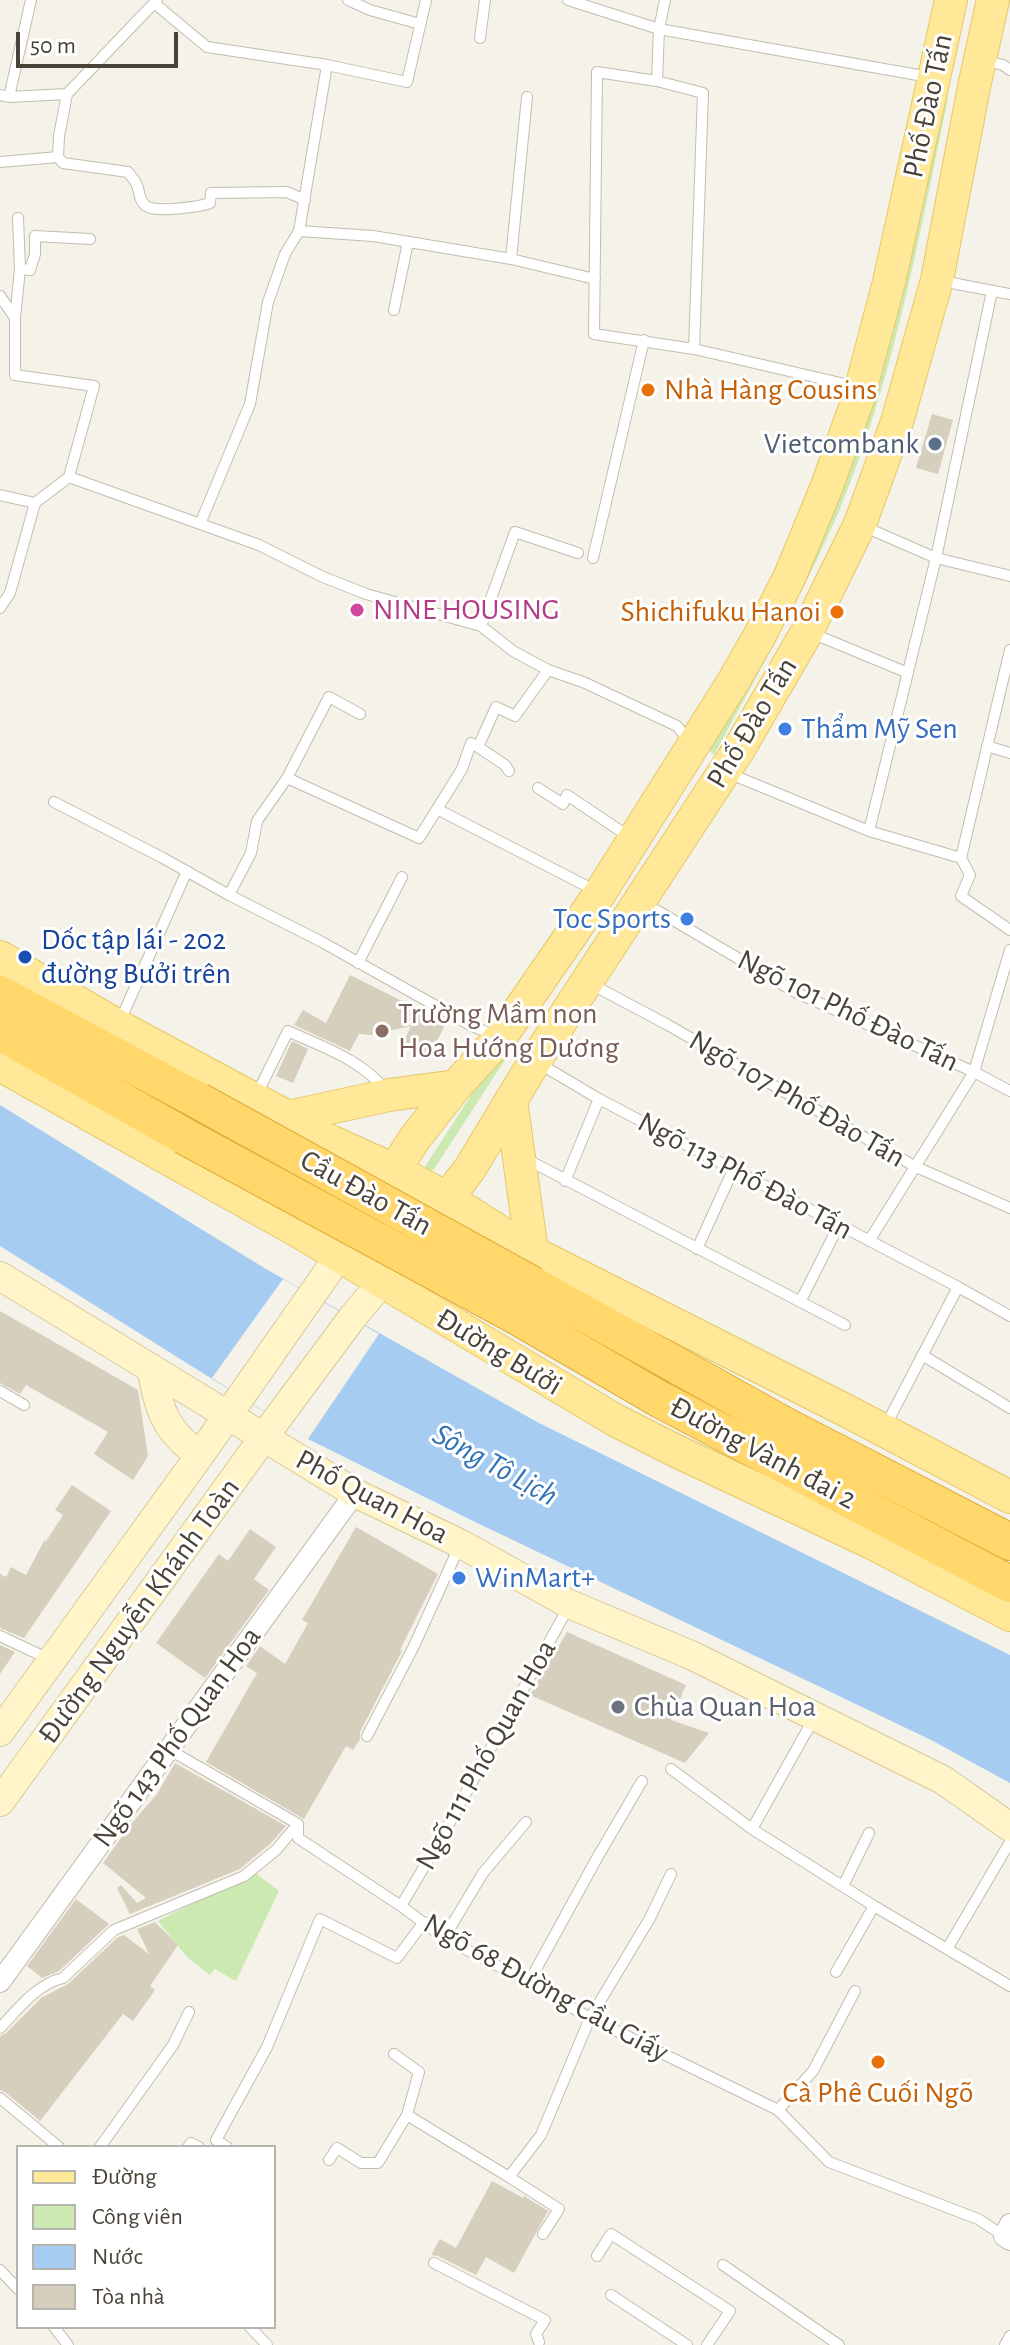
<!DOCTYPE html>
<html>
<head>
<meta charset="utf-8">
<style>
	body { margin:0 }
	#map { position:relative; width:1010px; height:2345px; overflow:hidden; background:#f5f2e9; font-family:"Alegreya Sans",sans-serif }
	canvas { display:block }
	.legend { position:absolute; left:16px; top:2145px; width:260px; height:184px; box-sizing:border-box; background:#fff; border:2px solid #b6b4af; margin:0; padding:10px 14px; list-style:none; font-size:24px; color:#494337 }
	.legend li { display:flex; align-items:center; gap:16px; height:40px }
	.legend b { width:40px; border:2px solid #b6b4af }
	.scale { position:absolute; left:16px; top:32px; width:162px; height:36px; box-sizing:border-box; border:4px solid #494337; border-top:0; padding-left:10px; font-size:24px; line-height:28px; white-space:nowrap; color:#494337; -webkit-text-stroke:6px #fff; paint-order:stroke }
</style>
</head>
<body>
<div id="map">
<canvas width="1010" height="2345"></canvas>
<ul class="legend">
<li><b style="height:10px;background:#ffe898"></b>Đường</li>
<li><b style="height:22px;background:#cce9b2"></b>Công viên</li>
<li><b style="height:22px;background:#a6cdf1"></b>Nước</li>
<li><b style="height:22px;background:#d6cfbe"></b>Tòa nhà</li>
</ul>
<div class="scale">50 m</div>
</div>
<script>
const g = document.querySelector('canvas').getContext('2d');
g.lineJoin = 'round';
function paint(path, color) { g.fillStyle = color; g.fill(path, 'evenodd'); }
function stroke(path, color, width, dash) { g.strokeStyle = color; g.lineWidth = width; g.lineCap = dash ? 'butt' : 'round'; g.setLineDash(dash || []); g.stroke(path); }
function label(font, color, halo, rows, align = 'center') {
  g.font = font + ' "Alegreya Sans",sans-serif'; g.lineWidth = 6; g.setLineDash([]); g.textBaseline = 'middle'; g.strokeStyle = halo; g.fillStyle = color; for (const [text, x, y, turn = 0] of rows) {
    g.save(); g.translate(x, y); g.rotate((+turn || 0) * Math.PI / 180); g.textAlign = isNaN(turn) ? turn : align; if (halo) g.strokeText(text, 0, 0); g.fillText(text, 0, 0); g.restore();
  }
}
const green = new Path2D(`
	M945 96 948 98C919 237 894 379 839 511 803 595 757 675 714 755L704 745 763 642Z
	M665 796 673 802 434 1169 430 1172 425 1170 426 1165Z
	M254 1872 279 1891 236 1981 215 1969 210 1975 187 1957 158 1921Z`);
const water = new Path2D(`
	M0 1105 266 1269 537 1422 1010 1655V1783L931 1740 471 1520 308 1439 0 1246Z`);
const pier = new Path2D(`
	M283 1279 379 1334 308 1439 212 1378Z`);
const building = new Path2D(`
	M932 414 953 420 938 474 916 468Z
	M350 975 446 1023 427 1061 401 1047 411 1026 370 1035 359 1034 350 1051 294 1025 303 1010 326 1023Z
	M292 1041 308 1049 293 1083 276 1076Z
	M0 1311 138 1390 148 1456 133 1480 94 1454 108 1432 26 1385 20 1394 0 1383Z
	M72 1485 111 1511 24 1638 0 1628V1574L6 1577 11 1567 26 1575 44 1541H46L63 1515 55 1510Z
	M356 1527 438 1574 400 1650 402 1651 360 1732V1739L353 1750 346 1746 304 1819 206 1762 257 1673 246 1666 260 1646 285 1664 308 1623 302 1620Z
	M250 1529 276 1547 254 1579 269 1590 205 1678 156 1643 219 1554 228 1561Z
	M567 1632 686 1685 671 1720 709 1733 685 1763 530 1695Z
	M0 1645 15 1652 0 1674Z
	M175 1763 286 1826 270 1844 240 1869 130 1914 117 1888 121 1885 137 1903 146 1898 103 1863 131 1824 157 1794Z
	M76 1899 109 1924 59 1971 42 1978 27 1966Z
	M155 1922 178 1945 150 1986 155 1990 133 2021 123 2014 40 2121 5 2092 0 2090V2036L6 2033 41 1998 68 1984 118 1937 124 1935 149 1954 137 1929Z
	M492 2181 523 2198 524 2196 548 2211 514 2273 486 2257 476 2275 438 2256 431 2255 440 2239 456 2248Z`);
const lane = new Path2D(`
	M348 0 370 10 420 24
	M568 0 659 29 929 77
	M665 0 659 29 657 81 597 72 594 334 694 349 858 387
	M154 3 207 47 327 65 299 231 285 254 268 302 250 404 200 524
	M480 38 485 0
	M982 60 1003 65 1010 70
	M327 65 407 82 426 0
	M657 81 703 93 694 349
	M67 94 157 0
	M0 95 9 97 67 94
	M9 97 31 0
	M58 157 63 163 128 172C131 176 134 179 136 183 140 190 138 200 146 206 157 213 198 207 210 203L211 193 287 192 305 200
	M58 157 59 136 67 94
	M0 162 58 157
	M299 231 373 236 511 259 595 279
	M511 259 527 97
	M20 269 30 270 35 254V236L90 239
	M941 281 1010 294
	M0 296 15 318
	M394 310 408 242
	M69 477 259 545 323 577 366 594 481 626 513 651 548 670 583 682 677 726 689 741
	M0 495 35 503 69 477 94 386 15 375V318L20 269 18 218
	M865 527 936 558 1010 576
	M593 558 644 340
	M0 608 10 593 35 503
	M481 626 515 532 578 553
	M809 632 908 673
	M987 746 1010 753
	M478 747 505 765 509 771
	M728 773 869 831 961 858 1010 650
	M287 778 419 838 462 769 471 743 478 747 496 707 515 716 548 670
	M538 788 563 804 567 795 631 838
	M54 802 163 858 229 895 251 853 257 821 287 778 329 697 360 714
	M437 809 598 892
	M869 831 936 558 992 291
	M961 858 970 875 961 896 1010 930
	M229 895 322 942 470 1025 496 1036
	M641 904 658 911 795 992 974 1072 1010 1091
	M358 963 402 877
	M589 983 668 1025 916 1167 1010 1208
	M120 1021 187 871
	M540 1064 599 1099 958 1287
	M254 1092 262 1084 288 1031C322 1047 363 1060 387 1092
	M526 1159 845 1325
	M565 1181 599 1099
	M869 1241 974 1072 1010 950
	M697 1249 733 1170
	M800 1302 839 1225
	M922 1355 1010 1408
	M0 1391 24 1405
	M886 1425 958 1287 1010 1316
	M0 1636 49 1659
	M367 1736 413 1648 460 1545
	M168 1749 298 1824V1838L401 1906 444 1938 529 1982 590 2018 778 2110 829 2162 978 2219 1004 2236
	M671 1769 752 1829 874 1906 1010 1986
	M752 1829 814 1718
	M843 1886 869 1833
	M401 1906 440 1840 569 1606
	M444 1938 483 1873 526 1822
	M947 1949 1010 1842
	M836 1972 874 1906
	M529 1982 597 1858 642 1781
	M0 2028C18 2009 37 1984 63 1978L114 1930 244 1876 276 1850 298 1824
	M394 2054 419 2072 407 2115
	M0 2098 59 2147
	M778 2110 813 2071 855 1991
	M100 2147 173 2045 189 2012
	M188 2147 191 2143 199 2147
	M227 2147 216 2140 267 2047 320 1919 397 1958 424 1922
	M329 2160 337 2148 361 2163H378L407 2115 509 2177
	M543 2234 559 2209 509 2177 541 2135 590 2018 650 1918 671 1874
	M597 2256 611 2234 730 2311 707 2345
	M434 2263 545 2320 536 2334 539 2342
	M723 2265 839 2345
	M0 2270 18 2289
	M611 2295 687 2345
	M54 2327 68 2345
	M250 2327 267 2345
	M1005 2345 1010 2336`);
const street = new Path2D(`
	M0 1982 355 1493
	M1010 2224 1004 2236 1010 2240`);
const secondary = new Path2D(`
	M0 1276 355 1493 461 1544 569 1604 691 1655 943 1780 1010 1827
	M151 1368C159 1408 164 1431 200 1455
	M0 1732 200 1455 339 1256
	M0 1802 277 1419 352 1318 382 1282`);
const primary = new Path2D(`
	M0 957 118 1026 288 1117 306 1130 394 1170 447 1198 532 1252 847 1411 1010 1497
	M0 1065 296 1230 615 1420 674 1450 872 1543 1010 1615
	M511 1100 532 1252
	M288 1117 389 1095 456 1086
	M339 1256 415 1138 456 1086 500 1038 600 893 733 682 760 635 790 576 827 486 858 399 889 282 951 0
	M382 1282 469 1170 535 1061 739 749 807 632 860 524 897 422 937 280 974 87 993 0`);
const highway = new Path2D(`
	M0 994 199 1101
	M0 1032 184 1136
	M533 1285 784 1425 1010 1542
	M518 1317 661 1400 1010 1584`);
const highwayBridge = new Path2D(`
	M199 1101 533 1285
	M184 1136 518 1317`);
const markers = [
	[648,390,8,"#e8710a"],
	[935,444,8,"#5c6f8a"],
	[357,610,8,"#d1479c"],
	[837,612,8,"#e8710a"],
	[785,729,8,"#3f7fe0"],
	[687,919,8,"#3f7fe0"],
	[25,957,8,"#1a4fb4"],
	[382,1031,8,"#8d6e63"],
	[459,1578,8,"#3f7fe0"],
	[618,1707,8,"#6b7280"],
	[878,2062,8,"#e8710a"]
];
const streetNames = [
	["Phố Đào Tấn",928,106,-78],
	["Phố Đào Tấn",752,723,-59],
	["Ngõ 101 Phố Đào Tấn",848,1011,26],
	["Ngõ 107 Phố Đào Tấn",797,1099,30],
	["Ngõ 113 Phố Đào Tấn",745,1176,28],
	["Cầu Đào Tấn",366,1193,29],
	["Đường Bưởi",499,1352,31],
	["Đường Vành đai 2",763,1453,28],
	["Phố Quan Hoa",372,1497,28],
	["Đường Nguyễn Khánh Toàn",139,1611,-54],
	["Ngõ 143 Phố Quan Hoa",177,1737,-54],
	["Ngõ 111 Phố Quan Hoa",486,1755,-61],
	["Ngõ 68 Đường Cầu Giấy",546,1988,29]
];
const foodNames = [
	["Nhà Hàng Cousins",664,390],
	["Shichifuku Hanoi",821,612,"right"],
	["Cà Phê Cuối Ngõ",878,2093,"center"]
];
const serviceNames = [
	["Vietcombank",919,444]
];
const hotelNames = [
	["NINE HOUSING",373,610]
];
const shopNames = [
	["Thẩm Mỹ Sen",801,729],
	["Toc Sports",671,919,"right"],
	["WinMart+",475,1578]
];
const transitNames = [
	["Dốc tập lái - 202",41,940],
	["đường Bưởi trên",41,974]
];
const educationNames = [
	["Trường Mầm non",398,1014],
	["Hoa Hướng Dương",398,1048]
];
const worshipNames = [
	["Chùa Quan Hoa",634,1707]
];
const waterNames = [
	["Sông Tô Lịch",495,1465,29]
];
paint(green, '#cce9b2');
paint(water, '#a6cdf1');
paint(pier, '#f5f2e9');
paint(building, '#d6cfbe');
stroke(lane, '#c3bdae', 12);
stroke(street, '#c3bdae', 22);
stroke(secondary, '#d5c899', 30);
stroke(primary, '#e5c767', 34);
stroke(highway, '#dfad39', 38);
stroke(lane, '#fff', 10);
stroke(street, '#fff', 20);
stroke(secondary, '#fff5c9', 28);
stroke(primary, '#ffe898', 32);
stroke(highway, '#ffd76a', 36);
stroke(highwayBridge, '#dfad39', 38, []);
stroke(highwayBridge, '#ffd76a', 36);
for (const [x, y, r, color] of markers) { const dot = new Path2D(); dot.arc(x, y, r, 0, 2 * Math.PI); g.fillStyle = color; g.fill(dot); stroke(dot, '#fff', 3); }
label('30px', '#494337', '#fff', streetNames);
label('30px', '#c56008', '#fff', foodNames, 'left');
label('30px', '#4e5e75', '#fff', serviceNames, 'right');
label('30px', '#b23c85', '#fff', hotelNames, 'left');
label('30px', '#366cbe', '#fff', shopNames, 'left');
label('30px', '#164399', '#fff', transitNames, 'left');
label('30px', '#785e54', '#fff', educationNames, 'left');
label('30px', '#5b616d', '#fff', worshipNames, 'left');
label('italic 32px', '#2f74b6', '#fff', waterNames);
</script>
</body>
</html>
